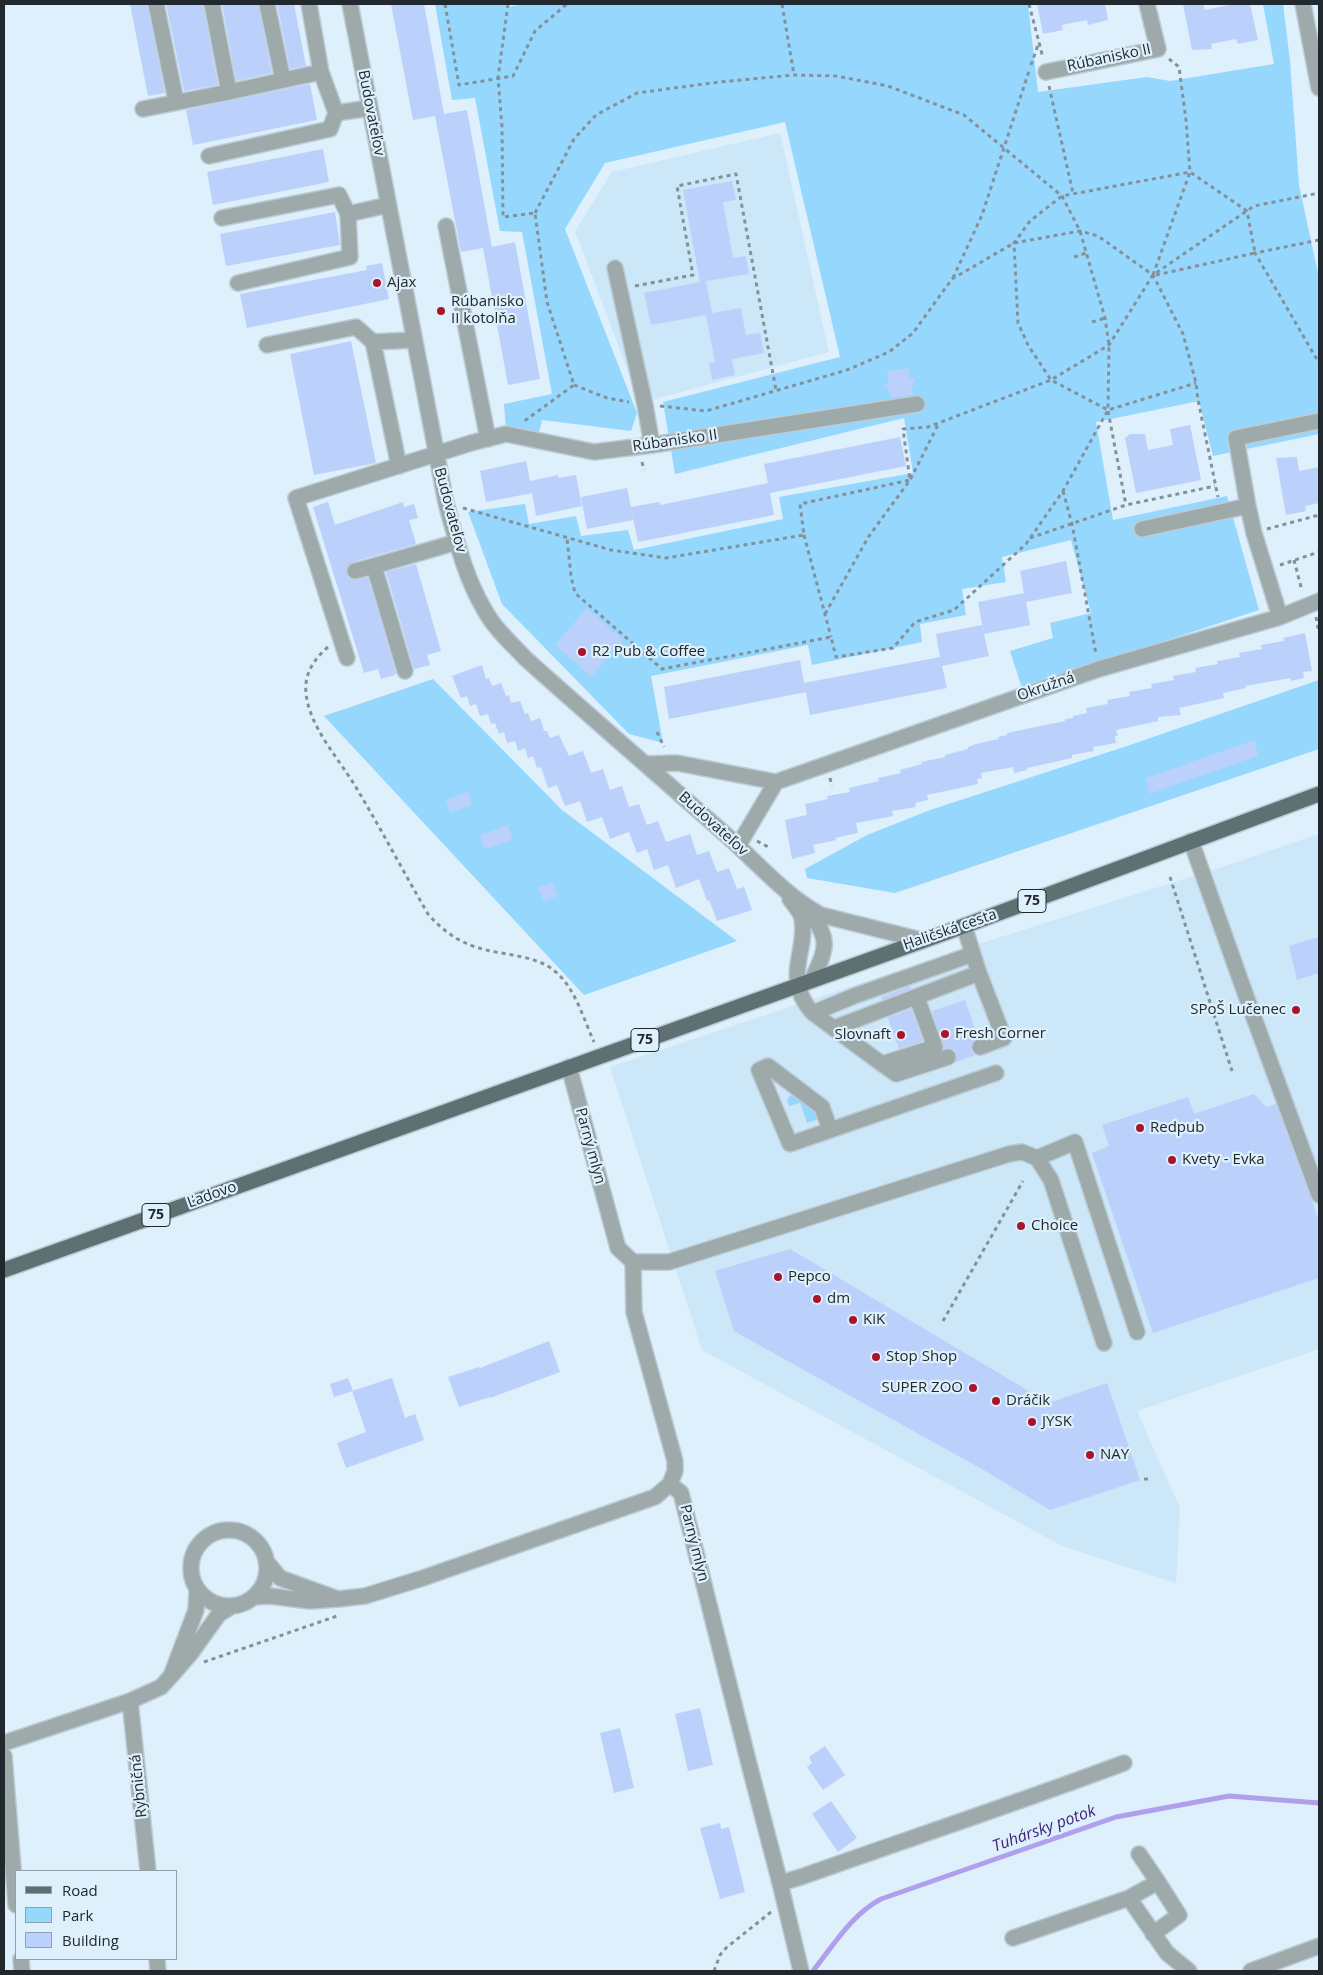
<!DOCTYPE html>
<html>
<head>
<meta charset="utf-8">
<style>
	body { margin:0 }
	#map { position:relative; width:1323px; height:1975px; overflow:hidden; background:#ddf0fc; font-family:"Open Sans",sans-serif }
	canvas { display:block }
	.frame { position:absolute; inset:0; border:5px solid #22292e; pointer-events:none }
	.legend { position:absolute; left:15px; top:1870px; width:162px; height:90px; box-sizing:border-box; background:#ddf0fc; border:1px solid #92a0aa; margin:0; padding:6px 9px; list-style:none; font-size:15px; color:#22292e }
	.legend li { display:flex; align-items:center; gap:10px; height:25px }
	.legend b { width:25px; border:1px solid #92a0aa }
</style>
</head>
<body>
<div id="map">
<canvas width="1323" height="1975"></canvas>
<div class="frame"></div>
<ul class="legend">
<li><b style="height:6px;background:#5e7072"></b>Road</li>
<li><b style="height:14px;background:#96d7fd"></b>Park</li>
<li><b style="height:14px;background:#bbd0fb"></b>Building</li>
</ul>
</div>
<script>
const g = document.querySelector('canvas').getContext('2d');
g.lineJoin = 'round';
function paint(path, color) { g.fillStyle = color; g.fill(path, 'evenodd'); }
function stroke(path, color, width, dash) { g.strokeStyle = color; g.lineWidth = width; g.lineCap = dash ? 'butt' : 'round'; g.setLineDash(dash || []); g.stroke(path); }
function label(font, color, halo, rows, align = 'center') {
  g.font = font + ' "Open Sans",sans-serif'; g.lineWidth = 4.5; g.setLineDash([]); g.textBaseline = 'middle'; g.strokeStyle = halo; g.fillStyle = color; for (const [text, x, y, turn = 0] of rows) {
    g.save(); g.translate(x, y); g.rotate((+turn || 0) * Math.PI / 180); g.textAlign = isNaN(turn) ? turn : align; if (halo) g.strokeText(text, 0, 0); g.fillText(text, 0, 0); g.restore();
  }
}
const built = new Path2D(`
	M780 133 829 352 640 403 575 231 612 172Z
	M1319 834V1349L1137 1411 1180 1508 1176 1583 1062 1546 702 1350 610 1067 966 948 1225 866Z`);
const green = new Path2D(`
	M435 4H507V7L526 4H1028L1038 92 1147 77 1170 81 1274 64 1263 4H1283L1290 61 1299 185 1319 278V434L1213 456 1199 401 1096 422 1113 520 1227 496 1259 610 1022 688 1010 651 1053 638 1050 623 1091 613 1071 540 1002 557 1006 582 962 589 966 615 920 624 922 642 812 665 808 645 651 676 663 743 629 734 502 604 468 512 525 504 529 524 576 516 581 536 628 530 634 550 783 519 779 497 913 473 904 418 675 474 663 402 840 357 785 122 605 163 565 229 637 413 631 431 542 420 539 433 506 429 504 404 552 394 522 232 500 231 475 98 452 100Z
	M433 679 562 810 737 941 584 995 324 716Z
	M1319 680V749L895 893 807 878 805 869 867 835 930 810 1124 747Z
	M791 1095 815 1111 819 1119 807 1123 800 1103 789 1106 787 1099Z`);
const stream = new Path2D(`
	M813 1971C833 1946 852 1914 881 1899L1116 1817 1229 1796 1319 1803`);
const building = new Path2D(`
	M130 4H147L165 93 148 96Z
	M166 4H203L218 85 184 91Z
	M222 4H258L272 73 236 81Z
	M277 4H294L306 66 290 69Z
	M391 4H424L444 114 467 110 492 247 515 242 540 379 508 385 483 248 461 252 435 116 413 120Z
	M1037 4H1105L1108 20 1088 25 1087 20 1062 25 1063 30 1043 34Z
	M1183 4H1203L1205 10 1234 4H1250L1258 40 1238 44 1236 39 1211 44 1212 49 1192 50Z
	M310 84 317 120 193 145 186 110Z
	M323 149 329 182 213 205 207 172Z
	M732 181 736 200 723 202 733 258 746 256 749 274 706 281 712 313 741 308 746 335 760 333 764 353 732 359 735 375 712 380 709 363 715 362 706 315 651 325 644 293 700 282 683 190Z
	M335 212 340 245 226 266 220 234Z
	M382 263 389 299 247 328 240 294 367 270 366 266Z
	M351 341 376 463 314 475 290 354Z
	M908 368 910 379 916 378 912 388 913 395 892 398 891 393 883 384 889 383 887 372Z
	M1190 425 1201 480 1136 493 1125 438 1130 434H1145L1148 450 1173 445 1170 429Z
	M900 437 906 466 770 493 774 515 638 542 631 509 633 520 587 529 581 497 627 488 631 507 659 502 660 505 768 483 764 464Z
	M1297 457 1299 471 1319 467V503L1305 506 1306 511 1286 515 1276 458Z
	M526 461 530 481 558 475V478L576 475 582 506 536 516 532 493 486 502 480 471Z
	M328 502 335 525 403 502 404 507 414 504 418 518 409 520 416 544 353 562 346 569 348 577 352 580 368 577 396 673 395 675 381 679 378 669 364 673 313 507Z
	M1066 561 1072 593 1026 602 1030 625 984 634 978 602 1024 593 1020 571Z
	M416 564 441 651 427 655 430 665 414 669 386 572Z
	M587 608 623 640 591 677 555 645Z
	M982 625 989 656 942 666 947 688 810 715 806 692 669 719 664 687 800 660 805 688 804 683 940 657 936 634Z
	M1305 633 1312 671 1303 672 1304 678 1291 681V678L1245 686 1246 688 1223 693 1224 698 1179 708 1181 715 1158 717V721L1116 730 1118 736H1115L1116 743 1093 747 1094 751 1072 755V758L1027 768V770L1014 773 1013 767 981 773 982 778 977 779 978 784 927 795 928 800 915 803 916 807 892 811 893 816 856 823 858 833 835 838 836 840 813 845 815 853 792 859 785 820 807 815 805 804 828 799 827 796 850 792 849 788 879 781 878 778 901 773 900 770 922 764 921 762 945 757V755L968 749V747L976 744 998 739V737L1007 735V733L1065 721V719L1073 718V716L1087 713 1086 708 1108 704 1107 700 1130 696 1129 692 1152 688 1151 684 1174 680 1173 676 1196 672 1195 668 1218 664 1217 661 1240 657 1239 653 1262 649 1261 645 1284 641 1283 638Z
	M482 665 486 679 489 678 492 686 501 683 506 696 509 695 511 703 520 701 525 714 528 713 531 721 540 718 544 731H547L550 738 559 735 569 756 583 751 591 773 603 769 610 790 622 786 629 807 639 804 647 825 658 821 666 842 690 834 697 855 709 851 717 872 729 868 737 889 744 887 752 910 717 921 709 900 707 901 699 879 676 888 668 865 654 870 647 849 637 853 629 832 610 839 602 817 587 822 580 801 565 806 557 785 548 788 541 767 537 768 533 756 528 758 525 748 518 751 515 741 507 743 504 732 499 734 495 723 491 724 488 714 480 716 476 704 470 706 467 696 461 698 452 676Z
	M1255 740 1258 756 1149 794 1146 778Z
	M468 792 472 805 450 813 446 800Z
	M508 825 513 840 485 849 480 835Z
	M553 882 558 896 543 901 538 887Z
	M1319 937V973L1297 980 1289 946Z
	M910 986 911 989 882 1000 881 997Z
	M965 1000 978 1038 973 1041 971 1046V1051L975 1055 956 1062 957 1055 955 1050 949 1048H944L932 1011Z
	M911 1009 923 1041 899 1049 888 1018Z
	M1254 1094 1266 1107 1276 1104 1312 1201 1319 1222V1278L1153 1333 1092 1153 1109 1146 1102 1125 1188 1097 1194 1114Z
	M790 1249 1049 1403 1107 1383 1140 1480 1050 1510 987 1472 734 1331 715 1271Z
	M549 1341 560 1372 490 1398V1397L459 1407 448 1377 479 1367 480 1368Z
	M348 1378 353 1391 334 1397 330 1384Z
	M392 1378 405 1418 415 1414 424 1440 346 1468 337 1443 366 1432 352 1391Z
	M700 1708 713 1765 688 1771 675 1714Z
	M620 1728 634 1788 614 1793 600 1733Z
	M825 1746 845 1775 823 1790 807 1767 812 1763 809 1757Z
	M831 1801 857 1838 838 1852 812 1814Z
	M720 1823 721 1829 729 1827 745 1892 720 1899 700 1828Z`);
const path = new Path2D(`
	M445 4 459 85 513 76 535 31 567 4
	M508 4 498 78 502 127 503 217 535 213 547 302 574 385 523 422
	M782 4 794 75
	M1029 4 1043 58
	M1031 65 1039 42
	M1049 86 1073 193
	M535 213 574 139 596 115 637 93 719 82 794 75 836 76 888 86 964 115 1062 196 1080 231 1105 318 1109 345 1108 410 1063 491 1026 544 954 610 915 622 893 648 836 657 831 637 662 669 575 593 571 576 567 538
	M1319 240 1255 253 1319 363
	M1074 257 1086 253
	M1153 275 1190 172 1186 120 1179 67 1168 58
	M1156 275 1255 253 1247 211 1190 172 1062 196 1030 221 1014 243 1018 323 1028 345 1051 380 1108 410 1196 383
	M953 278 982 215 1029 71
	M635 286 693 275 677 186 736 174 776 390
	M1092 322 1105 318
	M574 385 607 398 629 402
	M660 406 706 411 847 370 889 352 913 333 952 279 1014 243 1080 231 1098 236 1153 275 1183 334 1196 383 1198 400 1218 497
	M1108 411 1126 505
	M642 462 644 470
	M1063 491 1072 524 1096 654
	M463 508 611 550 666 558 804 535 800 504 910 480 903 429 928 427 1051 380 1109 345 1153 275 1254 206 1319 193
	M1267 529 1319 515
	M804 535 831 637
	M1030 538 1126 505 1215 486
	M1294 560 1302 591
	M1280 565 1319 552
	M825 614 869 536 910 480 939 423
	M1316 617 1319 633
	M328 647C314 659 304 674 306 693 309 726 338 758 354 784 380 827 403 871 428 914 442 930 458 942 479 948 504 956 538 954 558 974 576 991 584 1020 594 1042
	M657 732 664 747
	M830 778 832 786
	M757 841 770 848
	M1170 877 1232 1071
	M943 1321 1023 1181
	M1144 1479H1148
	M204 1662 337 1616
	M714 1971 720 1955 726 1948 771 1912`);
const minor = new Path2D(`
	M156 4 176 101
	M212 4 229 92
	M267 4 283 80
	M309 4 321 72
	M350 4 446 503C456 539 465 577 484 609 494 628 511 643 526 659 592 718 659 776 726 835 757 862 784 895 821 915L921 940
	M1303 4 1319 88
	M1046 72 1158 49 1147 4
	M143 109 229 92 321 72 336 113
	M209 156 330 129 336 113 370 108
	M222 218 339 195 348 214
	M446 226 488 439
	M615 268 645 405 652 445
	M238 283 350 257 348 214 388 205
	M373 342 399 466
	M267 345 356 327 373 342 414 340
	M1248 506 1236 438 1319 421
	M1142 529 1248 506 1254 533 1280 617
	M355 571 374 566
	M347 658 296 498 471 443 506 434 594 452 652 445 917 404
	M405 671 374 566 457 542
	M645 764 677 763 776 782 1099 669 1280 617 1319 601
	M1191 841 1250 1007 1319 1195
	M738 846 776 782
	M790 899C794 905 801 912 802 919 807 948 789 968 802 997 805 1003 808 1008 813 1013L882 1064 935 1047 917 998
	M808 909C831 941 827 947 812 980
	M964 926 979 973 1004 1038 980 1047
	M813 1013 854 996 973 954
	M834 1028 979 973
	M882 1064 896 1074 948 1057
	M569 1067 618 1248 633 1262 634 1312 675 1461V1471L670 1484 681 1493 749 1764 780 1883 801 1971
	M830 1130 822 1107 768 1066 759 1070 790 1144 996 1073
	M1037 1158 1075 1142 1137 1332
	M633 1262H669L1009 1154 1022 1152 1037 1158 1051 1180 1104 1343
	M191 1568a38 38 0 1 1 76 0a38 38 0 1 1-76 0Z
	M197 1590 196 1610 171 1676 191 1653 219 1614 232 1606
	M253 1597 270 1596 310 1601 338 1599 280 1578 266 1561
	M338 1599 365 1596 423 1578 655 1497 670 1484
	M130 1701 148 1871
	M4 1743 130 1701 161 1687 171 1676
	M4 1756 16 1905
	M780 1883 801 1877C908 1839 1017 1803 1124 1763
	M1129 1898 1158 1882 1139 1854
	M1153 1934 1179 1915 1158 1882
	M1013 1938 1129 1898 1167 1953 1189 1971
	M21 1959 22 1971
	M157 1959 158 1971
	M1251 1971 1319 1946`);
const major = new Path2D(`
	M4 1270 964 926 1319 794`);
const markers = [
	[377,283,5,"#aa142b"],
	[441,311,5,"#aa142b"],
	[582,652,5,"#aa142b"],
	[1296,1010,5,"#aa142b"],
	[945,1034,5,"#aa142b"],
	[901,1035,5,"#aa142b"],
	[1140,1128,5,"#aa142b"],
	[1172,1160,5,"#aa142b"],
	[1021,1226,5,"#aa142b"],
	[778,1277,5,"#aa142b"],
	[817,1299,5,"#aa142b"],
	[853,1320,5,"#aa142b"],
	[876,1357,5,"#aa142b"],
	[973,1388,5,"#aa142b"],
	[996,1401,5,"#aa142b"],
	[1032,1422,5,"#aa142b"],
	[1090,1455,5,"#aa142b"]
];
const shields = [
	[1032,901,28],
	[645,1040,28],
	[156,1215,28]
];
const shieldNames = [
	["75",1032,901],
	["75",645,1040],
	["75",156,1215]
];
const streetNames = [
	["Rúbanisko II",1109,58,-12],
	["Budovateľov",371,113,79],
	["Rúbanisko II",675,441,-8],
	["Budovateľov",450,510,75],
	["Okružná",1046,687,-19],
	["Budovateľov",713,824,42],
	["Haličská cesta",950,930,-19],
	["Parný mlyn",590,1146,75],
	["Ľadovo",212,1195,-20],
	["Parný mlyn",694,1543,76],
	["Rybničná",139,1786,-96]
];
const poiNames = [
	["Ajax",387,283],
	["Rúbanisko",451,302],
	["II kotolňa",451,319],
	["R2 Pub & Coffee",592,652],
	["SPoŠ Lučenec",1286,1010,"right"],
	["Fresh Corner",955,1034],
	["Slovnaft",891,1035,"right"],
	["Redpub",1150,1128],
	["Kvety - Evka",1182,1160],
	["Choice",1031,1226],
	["Pepco",788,1277],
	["dm",827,1299],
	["KiK",863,1320],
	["Stop Shop",886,1357],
	["SUPER ZOO",963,1388,"right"],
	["Dráčik",1006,1401],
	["JYSK",1042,1422],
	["NAY",1100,1455]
];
const waterNames = [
	["Tuhársky potok",1044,1829,-20]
];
paint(built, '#cce7f8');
paint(green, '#96d7fd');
stroke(stream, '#b0a0eb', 5);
paint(building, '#bbd0fb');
stroke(minor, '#bbccd7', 18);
stroke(major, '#bbccd7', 18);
stroke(path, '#84919a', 3, [4, 4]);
stroke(minor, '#9ea9aa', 15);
stroke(major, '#5e7072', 15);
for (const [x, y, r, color] of markers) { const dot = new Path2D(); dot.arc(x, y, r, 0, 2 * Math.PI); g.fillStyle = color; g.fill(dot); stroke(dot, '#ddf0fc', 2); }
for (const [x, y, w] of shields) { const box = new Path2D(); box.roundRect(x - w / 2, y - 11.5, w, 23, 4); g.fillStyle = '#ddf0fc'; g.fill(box); stroke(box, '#22292e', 1); }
label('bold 14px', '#22292e', null, shieldNames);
label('15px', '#22292e', '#ddf0fc', streetNames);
label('15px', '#22292e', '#ddf0fc', poiNames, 'left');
label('italic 16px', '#402479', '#ddf0fc', waterNames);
</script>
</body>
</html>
